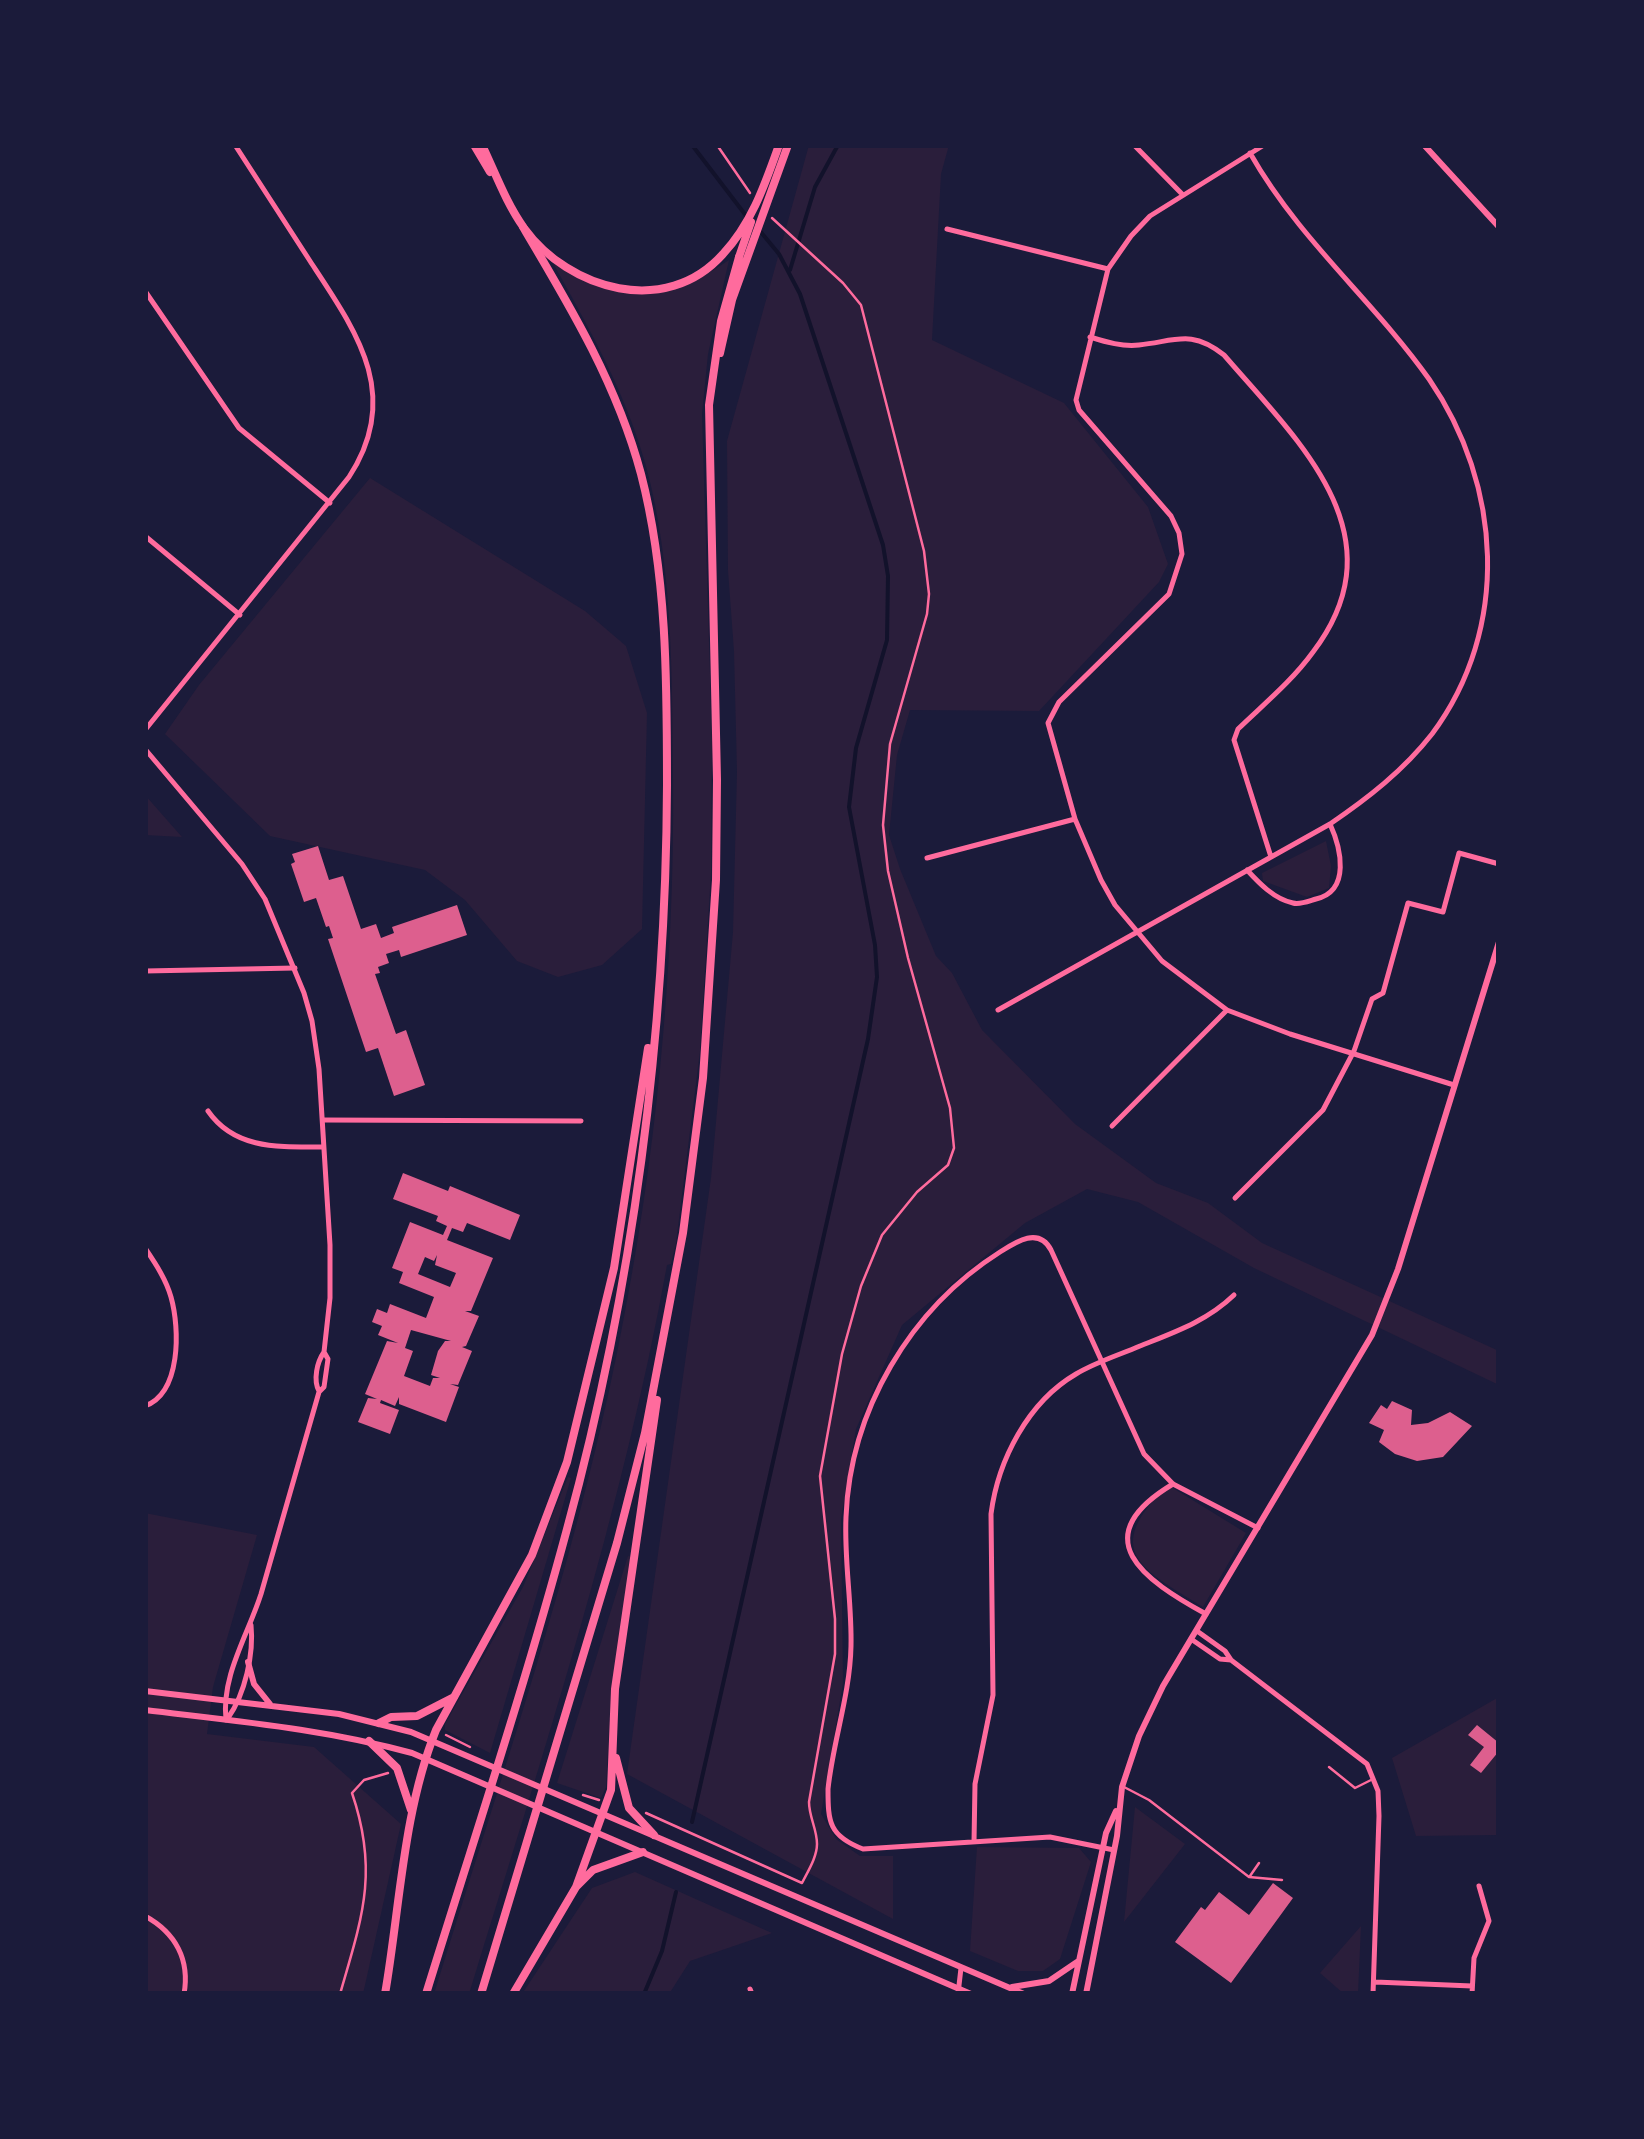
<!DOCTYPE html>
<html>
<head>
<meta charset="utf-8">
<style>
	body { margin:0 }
	#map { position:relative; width:1644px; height:2139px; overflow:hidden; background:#1b1b3a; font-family:"Source Sans 3",sans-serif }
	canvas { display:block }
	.frame { position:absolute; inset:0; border:148px solid #1b1b3a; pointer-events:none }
</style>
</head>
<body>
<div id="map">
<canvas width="1644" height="2139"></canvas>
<div class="frame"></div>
</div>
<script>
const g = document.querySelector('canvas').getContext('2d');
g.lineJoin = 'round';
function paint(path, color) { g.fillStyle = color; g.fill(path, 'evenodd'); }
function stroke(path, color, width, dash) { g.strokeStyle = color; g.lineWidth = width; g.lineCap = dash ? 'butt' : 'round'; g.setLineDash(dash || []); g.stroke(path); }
const green = new Path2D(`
	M809 145H949L941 174 932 340 1064 403 1148 507 1168 564 1159 582 1039 711 910 710 897 755 889 835 900 869 936 956 952 973 982 1030 1075 1124 1156 1183 1208 1203 1262 1243 1499 1351V1385L1254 1268 1138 1202 1087 1189 1025 1223 902 1325 856 1429 841 1519 843 1683 821 1814 836 1839 860 1856H893V1919L627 1774 711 1178 733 932 737 772 734 651 728 570 727 441Z
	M729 260 708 354 702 414 712 740 711 873 700 1051 676 1243 671 1264 667 1265C622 1514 543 1753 469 1994H434C500 1780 574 1567 618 1348 656 1161 675 968 673 778 672 674 673 566 646 466 626 393 589 328 553 263 622 302 659 307 729 260Z
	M370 478 585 611 626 646 647 713 642 929 602 965 558 977 517 961 465 900 425 870 270 836 165 734 199 685Z
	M145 795 182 837 145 835Z
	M1326 841 1331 866 1329 888 1307 897 1263 881 1262 873Z
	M568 1477 571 1478 490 1753 445 1730V1724L523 1587Z
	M1168 1485 1246 1533 1203 1607C1142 1569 1100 1551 1168 1485Z
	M145 1513 257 1535 213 1687 207 1734 314 1747 401 1824 363 1994H145Z
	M628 1556 632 1557 611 1693 606 1787 601 1798 557 1783Z
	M1499 1697V1835L1416 1836 1392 1758Z
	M1135 1807 1185 1844 1124 1922Z
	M977 1847 1079 1848 1091 1862 1060 1959 1043 1971H1018L970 1951Z
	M635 1872 772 1933 690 1961 669 1994H522L592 1888Z
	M1361 1926 1358 1994H1344L1320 1973Z`);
const stream = new Path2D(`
	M692 145 747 217
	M790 270 815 187 838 145
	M692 1822 868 1039 877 977 875 945 849 807 856 748 887 640 888 576 883 545 800 294 779 254 760 231
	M644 1994 662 1951 676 1892`);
const building = new Path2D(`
	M318 846 329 880 343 876 361 929 376 924 381 938 394 933 392 927 457 905 467 935 401 957 399 950 386 954 389 963 378 967 380 973 375 974 396 1034 406 1030 425 1085 394 1096 378 1048 366 1052 328 939 333 938 329 926 326 927 316 898 304 902 291 864 295 862 292 854Z
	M403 1173 448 1191 450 1186 520 1215 510 1240 467 1223 463 1232 452 1228 447 1240 493 1258 471 1311H465L479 1316 466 1346 462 1347 472 1351 458 1385 450 1384 459 1387 446 1422 399 1404V1397L395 1406 381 1400 380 1403 399 1410 390 1434 358 1422 368 1398 377 1399 365 1394 387 1341 398 1343 378 1335 382 1326 372 1322 377 1309 387 1313 390 1304 426 1318 434 1297 399 1283 403 1272 392 1268 410 1222 443 1235 447 1226 436 1221 438 1216 393 1199ZM437 1255 435 1265 456 1273 450 1287 418 1274 425 1257 434 1261ZM411 1330 451 1341H445L438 1351 431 1375 440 1378H433L430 1386 404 1376 413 1351 405 1348Z
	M1392 1401 1412 1410 1411 1425 1428 1423 1450 1412 1472 1426 1443 1457 1417 1461 1395 1454 1379 1442 1384 1430 1369 1423 1381 1405 1387 1409Z
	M1477 1725 1499 1743V1751L1481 1773 1470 1765 1484 1747 1468 1735Z
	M1273 1883 1293 1898 1231 1983 1175 1942 1201 1907 1205 1910 1219 1892 1249 1915Z`);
const path = new Path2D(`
	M717 145 750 193
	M446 1735 470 1747
	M583 1795 599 1800
	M646 1813 802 1883C808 1871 817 1857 817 1844 817 1829 809 1817 809 1802L835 1654V1619L820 1476 842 1354 861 1286 882 1235 917 1192 948 1165 954 1148 950 1108 908 958 888 871 883 825 890 744 927 614 929 594 924 551 861 305 843 283 772 218
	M340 1994C362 1918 379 1872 352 1793L364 1780 388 1773`);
const service = new Path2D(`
	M1329 1767 1355 1788 1373 1779
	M1124 1787 1149 1800 1249 1877 1282 1880
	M1250 1876 1259 1863`);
const minor = new Path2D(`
	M1134 145 1183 195
	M1264 145 1150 216 1131 236 1108 269 1076 400 1079 410 1171 516 1179 533 1182 554 1169 594 1059 702 1048 723 1075 819 1101 880 1115 905 1162 961 1227 1010 1290 1034 1454 1085
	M947 229 1108 269
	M145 291 239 428 330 503
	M1090 337C1106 342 1123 347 1139 345 1176 341 1191 329 1224 355 1298 441 1402 535 1313 652 1292 681 1264 704 1238 729L1234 740 1271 857
	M145 536 240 615
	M927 858 1075 819
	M1247 870C1259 883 1274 899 1293 903 1300 905 1309 901 1316 899 1351 891 1341 848 1330 824
	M145 971 295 968
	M998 1010 1330 824C1368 798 1403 771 1432 734 1511 628 1502 485 1429 379 1372 299 1300 241 1250 153
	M208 1111C235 1150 280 1147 323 1147
	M323 1120 581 1121
	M1112 1126 1227 1010
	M1235 1198 1323 1110 1354 1051 1372 999 1383 993 1408 903 1443 912 1459 853 1499 864
	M145 1248C155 1263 166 1279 171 1297 180 1329 181 1393 145 1406
	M1173 1484C1083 1538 1144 1580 1206 1614
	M1197 1631 1225 1651 1231 1660 1367 1764 1378 1791 1379 1816 1373 1994
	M1191 1639 1220 1659 1231 1660
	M974 1842 975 1784 993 1695 991 1514C998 1460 1028 1402 1076 1374 1096 1362 1119 1355 1140 1346 1175 1332 1207 1321 1234 1295
	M1114 1850 1050 1837 863 1849C829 1836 828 1822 828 1789 833 1741 850 1695 851 1646 852 1603 844 1561 846 1517 850 1411 910 1309 1000 1252 1017 1241 1039 1227 1051 1250L1144 1454 1173 1484 1258 1528
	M145 1916C176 1933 190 1960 184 1994
	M1375 1982 1472 1986
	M750 1989 752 1994
	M958 1994 961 1968
	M1472 1994 1474 1958 1489 1921 1479 1886`);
const tertiary = new Path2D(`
	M145 730 349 477C403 395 356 331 310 261 285 222 260 184 235 145
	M145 749 242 864 265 899 304 993 312 1021 319 1069 330 1245V1298L324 1352 328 1359 324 1387 319 1392 261 1594C248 1635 221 1676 226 1720
	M319 1391C313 1380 317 1362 324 1352
	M228 1718C245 1694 254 1654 251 1625`);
const secondary = new Path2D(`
	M1424 145 1499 227
	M248 1662 254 1684 270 1704
	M145 1691 339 1714 411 1732 1024 1994
	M145 1710C235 1721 325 1729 412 1753L971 1994
	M1012 1987 1049 1981 1077 1962
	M1072 1994 1106 1833 1116 1811
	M1086 1994 1117 1836 1122 1787 1139 1736 1163 1686 1372 1335 1398 1269 1499 942`);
const primary = new Path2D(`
	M474 145 490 172
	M482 145C495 172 506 203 524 228 569 290 666 318 723 254 752 223 765 184 779 145
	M739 257 751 222`);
const motorway = new Path2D(`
	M720 353 732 300 788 145
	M379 1723 391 1717 417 1716 454 1697
	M369 1741 397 1768 411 1810
	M616 1758 629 1808 654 1835
	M576 1887 611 1790 615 1689 657 1400
	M385 1994C400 1907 403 1812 436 1730L532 1555 567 1462 614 1268 648 1048
	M426 1994C474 1839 525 1685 567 1529 633 1288 666 1034 667 785 667 682 667 574 641 474 617 384 570 306 523 227
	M481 1994 617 1543 645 1433 683 1233 703 1078 716 880 717 780 709 405 721 321 739 257
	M513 1994 576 1887 593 1870 643 1852`);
paint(green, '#2a1e3b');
stroke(stream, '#12122b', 4);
paint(building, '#dd5f8e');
stroke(path, '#ff6b9d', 2.5);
stroke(service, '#ff6b9d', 2.5);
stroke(minor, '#ff6b9d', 5);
stroke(tertiary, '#ff6b9d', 5);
stroke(secondary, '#ff6b9d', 6);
stroke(primary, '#ff6b9d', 8);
stroke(motorway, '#ff6b9d', 8);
</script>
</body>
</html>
